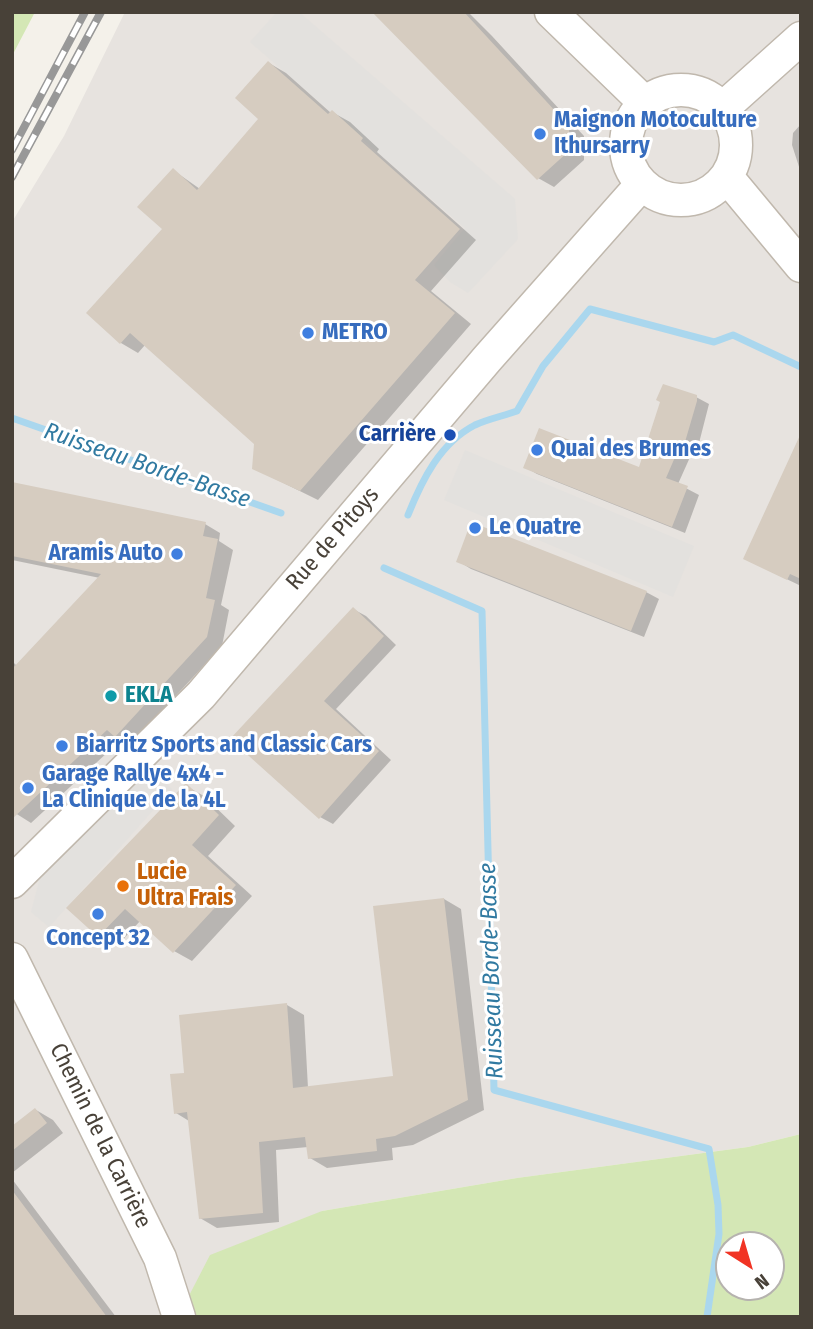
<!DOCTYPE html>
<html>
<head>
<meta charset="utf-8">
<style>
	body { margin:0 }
	#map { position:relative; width:813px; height:1329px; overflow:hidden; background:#f4f1ea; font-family:"Fira Sans Condensed",sans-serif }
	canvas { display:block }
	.frame { position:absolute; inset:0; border:14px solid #484138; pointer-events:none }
	.north { position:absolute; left:715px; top:1231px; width:70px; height:70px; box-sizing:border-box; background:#fff; border:2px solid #b6b3af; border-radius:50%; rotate:143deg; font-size:19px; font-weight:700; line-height:28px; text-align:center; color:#484138 }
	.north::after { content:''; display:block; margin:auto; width:24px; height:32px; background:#f13424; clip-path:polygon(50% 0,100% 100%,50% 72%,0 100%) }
</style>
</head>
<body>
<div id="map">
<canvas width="813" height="1329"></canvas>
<div class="frame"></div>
<div class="north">N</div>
</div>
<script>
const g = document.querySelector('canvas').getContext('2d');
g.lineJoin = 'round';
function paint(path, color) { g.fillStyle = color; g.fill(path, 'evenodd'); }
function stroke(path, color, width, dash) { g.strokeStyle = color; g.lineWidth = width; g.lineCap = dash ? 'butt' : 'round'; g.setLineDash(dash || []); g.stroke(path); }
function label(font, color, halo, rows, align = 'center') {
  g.font = font + ' "Fira Sans Condensed",sans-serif'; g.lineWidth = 6; g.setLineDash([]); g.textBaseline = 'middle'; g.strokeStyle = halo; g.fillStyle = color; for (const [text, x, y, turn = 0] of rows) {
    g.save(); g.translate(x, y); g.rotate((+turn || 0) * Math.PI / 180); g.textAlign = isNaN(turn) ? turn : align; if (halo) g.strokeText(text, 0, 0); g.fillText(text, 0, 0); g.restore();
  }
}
const industrial = new Path2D(`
	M125 12H801V1134L748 1147 517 1178 322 1211 178 1317H12V222L64 136Z`);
const green = new Path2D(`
	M12 12H35L12 56Z
	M801 1134V1317H178L210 1255 322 1211 517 1178 748 1147ZM729 1245H771V1287H729Z`);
const parking = new Path2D(`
	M277 12H299L515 199 518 239 468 293 450 282 434 265 465 228 250 42Z
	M465 450 694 546 673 597 444 500Z
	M150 767 172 789 49 927 31 912 40 877Z`);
const shadow = new Path2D(`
	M375 12H468L492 36 584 136V160L554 187 538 178Z
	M269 63 286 73 331 113 332 112 350 122 379 149 377 152 476 240 431 291 471 324 318 500 253 468 256 444 145 345 138 353 121 343 88 313 164 229 173 170 200 189 261 119Z
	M801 124V173L792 145 793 133Z
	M696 397 709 404 698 447 695 446 678 484 699 495 685 533 537 474 525 467 640 470Z
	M801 437V586L745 559Z
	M12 484 205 524 220 533 219 541 233 550 221 605 229 610 222 646 131 744 122 739 31 823 12 811V661L17 666 100 578 12 560Z
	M458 561 646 592 659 599 644 637 471 569Z
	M353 609 366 616 396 645 336 709 391 760 333 824 320 817 232 739Z
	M186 786 204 796 235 826 208 856 252 896 192 961 174 951 141 920 117 946 99 936 68 908Z
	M444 899 461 909 484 1110 413 1145 392 1148 393 1160 327 1168 310 1158 308 1147 276 1150 279 1222 217 1228 200 1218 189 1121 176 1113 186 1075 287 1005 304 1015 308 1088 395 1078Z
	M36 1110 53 1120 63 1133 12 1173V1128Z
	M12 1179 116 1317H12Z`);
const stream = new Path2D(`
	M12 418 281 513
	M408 515C422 480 440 443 475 425 488 419 503 416 517 411L543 366 590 309 714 342 733 335 801 367
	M384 568 482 611 494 1090 709 1149 718 1205 719 1234 707 1317`);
const building = new Path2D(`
	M372 12H464L569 126V151L537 180Z
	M268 61 328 114 332 110 363 138 361 141 460 229 415 280 455 313 300 491 252 469 254 444 130 333 120 344 86 313 162 229 137 207 173 168 197 190 258 119 235 98Z
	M663 384 697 395V401L685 442 682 441 666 478 688 486 672 527 523 468 539 428 639 467 660 402 656 400Z
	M801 433V579L790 574 787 580 743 559Z
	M12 482 206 522 203 536 218 539 206 598 215 600 207 637 115 737 107 730 12 819V669L101 574 12 556Z
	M471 522 647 591 631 631 456 562Z
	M353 607 384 636 324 701 379 751 319 819 230 739Z
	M186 783 219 815 192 845 236 885 173 953 125 909 98 937 66 908Z
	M444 898 468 1100 395 1136 376 1139 377 1151 308 1159 305 1137 259 1142 263 1213 199 1219 187 1112 174 1114 170 1074 184 1073 179 1015 287 1003 293 1088 393 1076 373 906Z
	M35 1108 47 1123 12 1151V1126Z
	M12 1190 107 1317H12Z`);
const minor = new Path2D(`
	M551 12 645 103
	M626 145a55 55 0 1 1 110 0a55 55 0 1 1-110 0Z
	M723 108 801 38
	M727 177 801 266
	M12 882 201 695 487 359 641 185
	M12 959 160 1258 179 1317`);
const rail = new Path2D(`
	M12 150 85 12
	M12 177 101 12`);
const markers = [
	[540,134,7,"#3f7fe0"],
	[308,333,7,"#3f7fe0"],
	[450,435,7,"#1a4fb4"],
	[537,450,7,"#3f7fe0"],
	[475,528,7,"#3f7fe0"],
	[177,554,7,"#3f7fe0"],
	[111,696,7,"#0f9aa8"],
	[62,746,7,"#3f7fe0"],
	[28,788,7,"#3f7fe0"],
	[123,886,7,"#e8710a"],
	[98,914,7,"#3f7fe0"]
];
const shopNames = [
	["Maignon Motoculture",554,121],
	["Ithursarry",554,147],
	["METRO",322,333],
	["Quai des Brumes",551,450],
	["Le Quatre",489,528],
	["Aramis Auto",163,554,"right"],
	["Biarritz Sports and Classic Cars",76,746],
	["Garage Rallye 4x4 -",42,775],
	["La Clinique de la 4L",42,801],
	["Concept 32",98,939,"center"]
];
const transitNames = [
	["Carrière",436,435]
];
const streetNames = [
	["Rue de Pitoys",333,539,-49],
	["Chemin de la Carrière",100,1136,64]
];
const cultureNames = [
	["EKLA",125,696]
];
const foodNames = [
	["Lucie",137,873],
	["Ultra Frais",137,899]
];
const waterNames = [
	["Ruisseau Borde-Basse",147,466,19],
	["Ruisseau Borde-Basse",492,971,-92]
];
paint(industrial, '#e7e3df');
paint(green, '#d4e7b5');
paint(parking, '#e3e1de');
paint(shadow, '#0003');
stroke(stream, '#aad7ee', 7);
paint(building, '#d6ccc0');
stroke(minor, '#c0b8ad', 35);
stroke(minor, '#fff', 32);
stroke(rail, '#989898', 8);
stroke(rail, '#fff', 5, [16]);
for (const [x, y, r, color] of markers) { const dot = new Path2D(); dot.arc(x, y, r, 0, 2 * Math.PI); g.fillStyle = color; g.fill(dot); stroke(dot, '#fff', 2.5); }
label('bold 23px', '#366cbe', '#fff', shopNames, 'left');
label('bold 23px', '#164399', '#fff', transitNames, 'right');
label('23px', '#484138', '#fff', streetNames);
label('bold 23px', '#0d838f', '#fff', cultureNames, 'left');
label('bold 23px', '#c56008', '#fff', foodNames, 'left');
label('italic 24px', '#317aa1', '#fff', waterNames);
</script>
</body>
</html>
